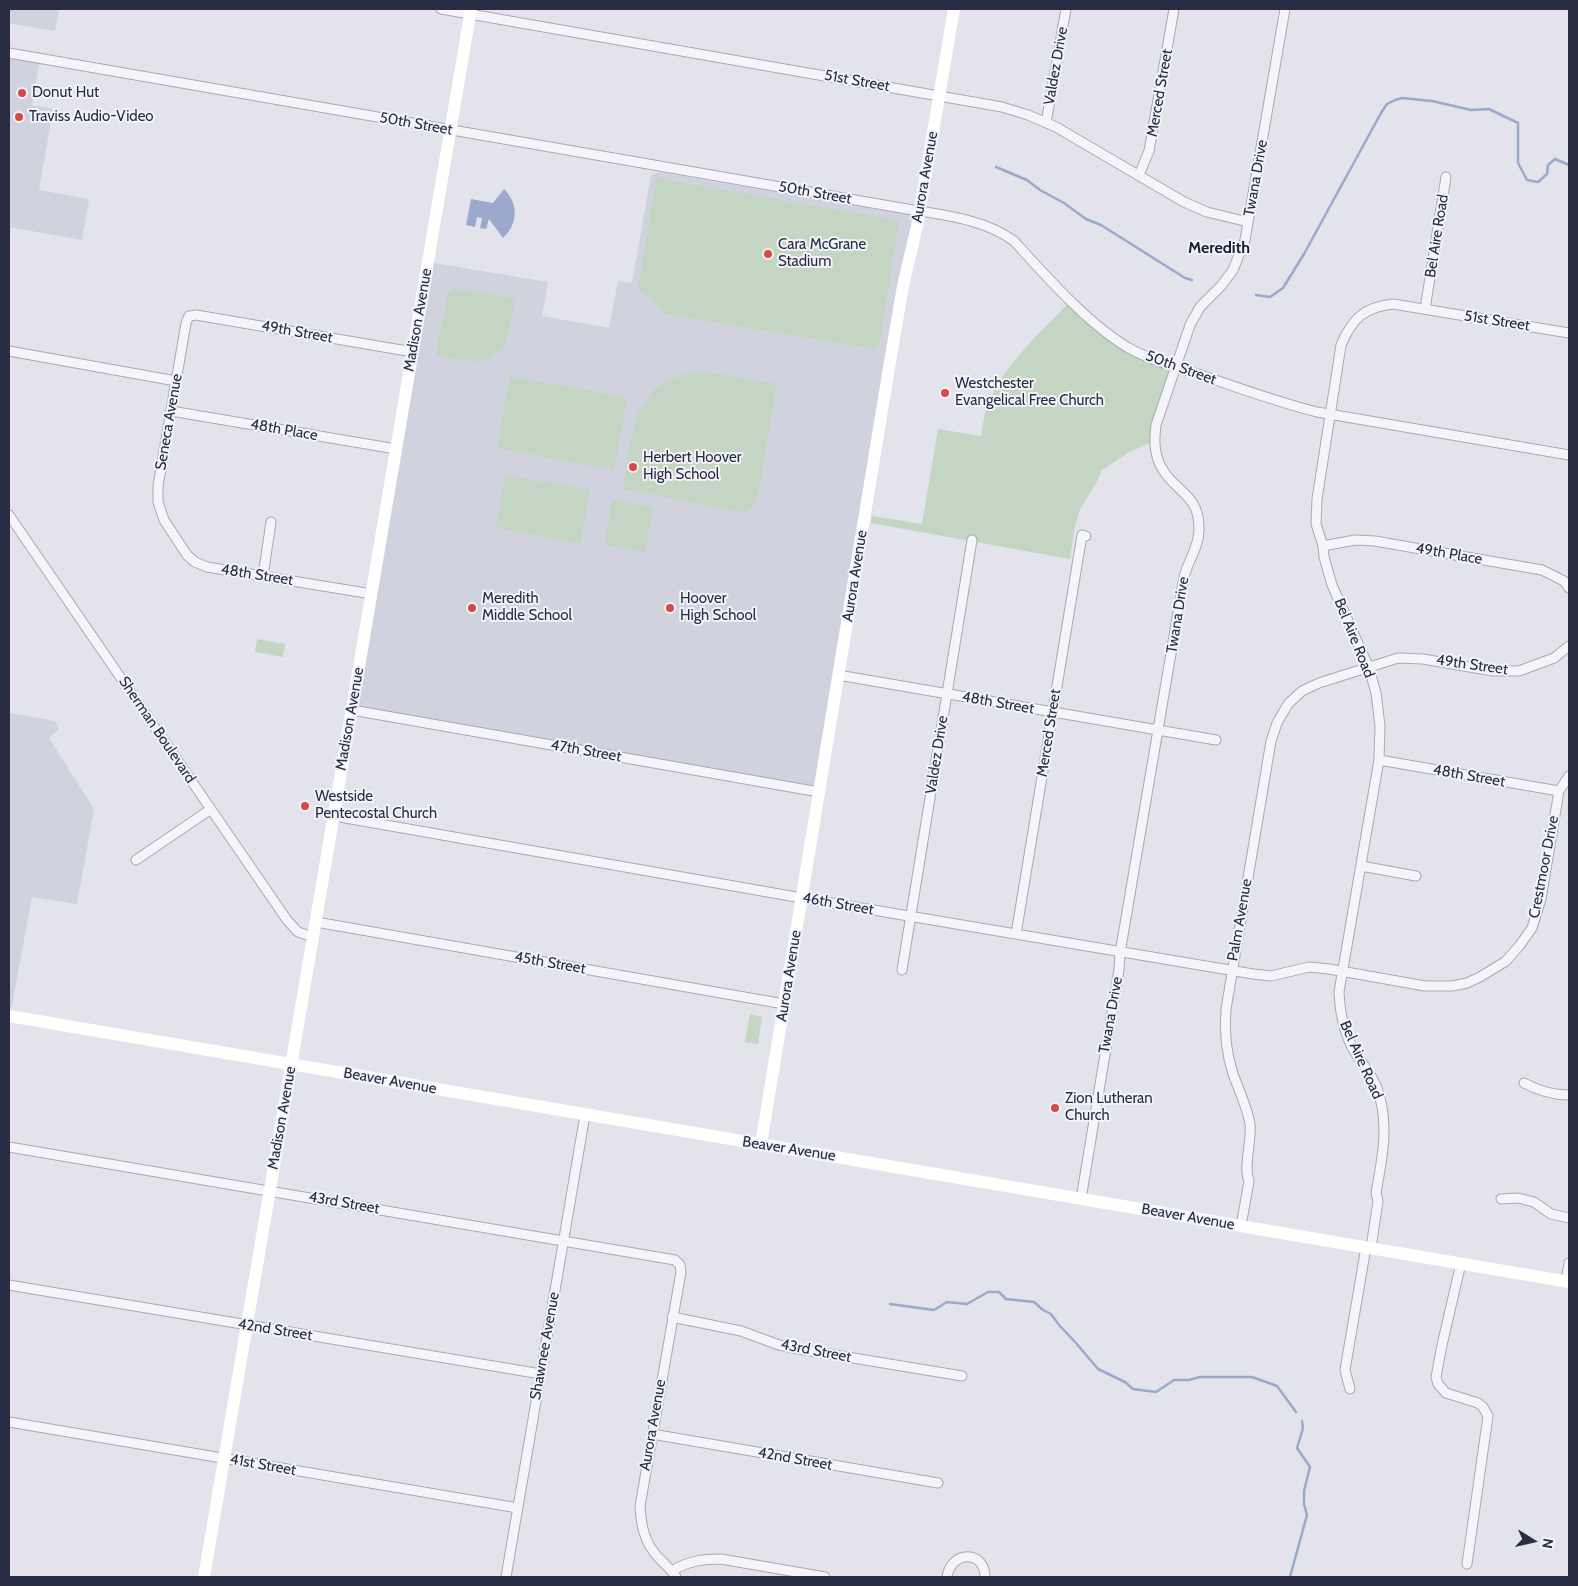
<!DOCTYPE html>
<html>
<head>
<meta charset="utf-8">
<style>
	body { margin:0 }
	#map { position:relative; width:1578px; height:1586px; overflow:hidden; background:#e2e3eb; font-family:Cabin,sans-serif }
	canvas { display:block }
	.frame { position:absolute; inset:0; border:10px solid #292d43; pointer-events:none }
	.north { position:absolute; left:1508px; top:1516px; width:50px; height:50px; -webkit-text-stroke:4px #f2f3f8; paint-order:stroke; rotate:100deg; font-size:14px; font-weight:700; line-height:20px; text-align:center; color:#292d43 }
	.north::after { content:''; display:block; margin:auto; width:18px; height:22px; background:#292d43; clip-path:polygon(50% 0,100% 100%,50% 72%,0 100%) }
</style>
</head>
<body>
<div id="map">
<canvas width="1578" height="1586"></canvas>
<div class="frame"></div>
<div class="north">N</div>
</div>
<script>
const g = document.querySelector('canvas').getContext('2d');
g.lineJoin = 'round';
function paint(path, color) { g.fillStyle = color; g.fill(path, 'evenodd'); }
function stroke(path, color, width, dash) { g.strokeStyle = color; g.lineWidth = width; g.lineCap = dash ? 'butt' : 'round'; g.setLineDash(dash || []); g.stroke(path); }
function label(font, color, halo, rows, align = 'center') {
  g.font = font + ' Cabin,sans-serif'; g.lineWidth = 4; g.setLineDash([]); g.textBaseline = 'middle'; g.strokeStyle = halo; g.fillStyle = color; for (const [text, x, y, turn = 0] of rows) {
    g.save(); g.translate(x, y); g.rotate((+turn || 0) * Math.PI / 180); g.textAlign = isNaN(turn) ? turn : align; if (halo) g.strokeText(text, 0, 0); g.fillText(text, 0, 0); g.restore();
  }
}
const built = new Path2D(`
	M9 9H59L55 31 9 23Z
	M9 53 40 59 32 105 53 109 39 190 89 199 82 240 9 227Z
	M659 172 903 214 907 209 919 211 819 792 352 710 428 262 548 282 542 316 609 328 618 281 632 283 651 175Z
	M9 713 55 721 59 729 49 738 94 809 77 904 32 897 10 1016H9Z`);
const green = new Path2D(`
	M656 178 899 221 879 346 875 349 666 314 638 288Z
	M453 288 515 299C510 327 509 363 471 361 460 360 448 357 436 355L448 293Z
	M1071 300 1107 332 1175 366 1154 441 1128 453 1102 470 1097 482 1080 509 1075 526 1070 559 871 523 872 516 922 524 938 429 981 436C983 424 985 411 990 399 1008 361 1043 330 1071 300Z
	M693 372 713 373 777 384 756 504 745 512 623 489C629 454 630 399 667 381 676 377 685 375 693 372Z
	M510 376 627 398 614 470 497 448Z
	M505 475 590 490 581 543 496 528Z
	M612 500 653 507 645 552 605 545Z
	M257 639 285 644 283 657 255 652Z
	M750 1014 762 1017 758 1044 745 1042Z`);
const water = new Path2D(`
	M504 189C519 204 518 224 503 238L489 219 486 229 480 228 482 218 477 217 475 227 466 225 471 199 493 203Z`);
const stream = new Path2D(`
	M996 167 1027 180 1040 190 1064 203 1086 219 1101 225 1185 278 1192 280
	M1256 295 1270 297 1283 288 1304 254 1381 113 1387 104 1395 100 1402 98 1432 101 1471 110 1489 109 1518 123V163L1527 180 1538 182 1547 174 1548 165 1555 159 1569 165
	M890 1304 934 1310 947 1302 967 1304 988 1292H999L1006 1299 1034 1302 1043 1310 1051 1314 1059 1325 1076 1343 1098 1369 1125 1382 1133 1389 1156 1392 1174 1380H1189L1200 1377H1252L1277 1386 1296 1412
	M1290 1577 1307 1515 1304 1504V1491L1310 1467 1297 1448 1303 1428 1302 1421`);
const street = new Path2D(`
	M441 9 1002 107 1028 115 1056 127 1184 202 1207 212 1248 222
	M9 53 907 209C943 215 984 219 1014 241 1045 275 1087 323 1127 347 1150 360 1176 367 1201 375 1239 388 1277 402 1317 412L1569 455
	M1046 123 1066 9
	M1139 175 1149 151 1174 9
	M1425 309 1446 177
	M9 351 176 381
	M171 411 396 449
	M9 515 287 920 298 932 313 937
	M1323 546 1355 540 1375 541 1449 554 1542 570 1564 581 1569 588
	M263 576 271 522
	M372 594 207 567 195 562 187 555 164 520 158 502V486L186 323 189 316 196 315 413 352
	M838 675 1216 740
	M352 710 819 792
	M1379 760 1559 791
	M334 816 802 898 1253 974 1271 976 1309 967 1329 969 1425 986H1452L1467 983 1480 977 1506 961 1520 945 1532 928 1541 899 1559 791 1569 776
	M136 860 211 809
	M1361 866 1416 876
	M316 922 784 1004
	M1016 934 1082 535 1086 536
	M902 970 972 540
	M1524 1083C1539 1091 1552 1095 1569 1095
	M9 1147 675 1260 680 1265 681 1272 640 1506C641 1525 644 1542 658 1557 664 1564 671 1569 676 1577
	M1081 1199 1119 970 1120 953 1184 577C1188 561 1199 547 1199 530 1200 495 1177 493 1163 470 1154 456 1154 441 1156 425L1190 325 1200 307 1221 286 1233 270 1245 240 1285 9
	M1501 1199 1518 1198 1534 1202 1551 1214 1569 1218
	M1241 1226 1249 1181C1243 1167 1252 1141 1250 1124 1247 1107 1239 1090 1233 1074 1226 1052 1224 1032 1226 1009L1271 741 1277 723 1288 704 1302 691 1319 683 1398 658 1423 659 1493 671H1519L1554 658 1569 646
	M1371 1248 1378 1201 1376 1193C1382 1159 1389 1128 1379 1094 1375 1079 1365 1067 1356 1054 1344 1035 1340 1014 1339 992L1379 760 1380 726 1376 693 1369 668 1332 585 1324 557 1323 546 1316 524 1317 499 1341 345C1352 319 1364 307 1393 304L1569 333
	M1461 1263 1442 1345 1436 1377 1438 1384 1446 1393 1478 1403 1483 1407 1488 1416 1467 1564
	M1566 1281 1569 1263
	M9 1285 541 1374
	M672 1317 741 1331 779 1345 799 1349 962 1376
	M1350 1389 1345 1370 1366 1247
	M9 1422 518 1508
	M652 1434 938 1483
	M672 1571C688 1561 703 1559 721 1559L825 1577
	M506 1577 585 1115
	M947 1577C951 1550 985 1550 985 1577`);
const secondary = new Path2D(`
	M9 1016 1569 1282
	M761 1144 890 362 903 286 917 226 954 9
	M204 1577 471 9`);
const markers = [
	[22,93,5,"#d24b44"],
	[19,117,5,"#d24b44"],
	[768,254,5,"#d24b44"],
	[945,393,5,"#d24b44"],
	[633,467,5,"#d24b44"],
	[472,608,5,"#d24b44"],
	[670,608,5,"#d24b44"],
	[305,806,5,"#d24b44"],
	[1055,1108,5,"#d24b44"]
];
const streetNames = [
	["Valdez Drive",1056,66,-80],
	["51st Street",857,81,10],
	["Merced Street",1160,93,-80],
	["50th Street",416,124,10],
	["Aurora Avenue",925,177,-80],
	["Twana Drive",1256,178,-80],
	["50th Street",815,193,10],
	["Bel Aire Road",1437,236,-81],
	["Madison Avenue",418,320,-80],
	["51st Street",1497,321,9],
	["49th Street",297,332,10],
	["50th Street",1181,368,20],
	["Seneca Avenue",169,422,-80],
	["48th Place",284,430,10],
	["49th Place",1449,554,10],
	["48th Street",257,575,9],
	["Aurora Avenue",855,576,-81],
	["Twana Drive",1178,615,-81],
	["Bel Aire Road",1354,638,68],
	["49th Street",1472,665,8],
	["48th Street",998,703,10],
	["Madison Avenue",350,719,-80],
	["Sherman Boulevard",157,730,56],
	["Merced Street",1049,733,-81],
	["47th Street",586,751,10],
	["Valdez Drive",937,755,-81],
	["48th Street",1469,776,10],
	["Crestmoor Drive",1544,867,-79],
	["46th Street",838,904,10],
	["Palm Avenue",1240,920,-80],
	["45th Street",550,963,10],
	["Aurora Avenue",789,976,-81],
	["Twana Drive",1111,1015,-80],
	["Bel Aire Road",1361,1060,66],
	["Beaver Avenue",390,1081,10],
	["Madison Avenue",282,1118,-80],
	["Beaver Avenue",789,1149,9],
	["43rd Street",344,1203,10],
	["Beaver Avenue",1188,1217,10],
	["42nd Street",275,1330,9],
	["Shawnee Avenue",545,1346,-80],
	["43rd Street",816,1351,11],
	["Aurora Avenue",653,1425,-80],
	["42nd Street",795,1459,10],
	["41st Street",263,1465,10]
];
const poiNames = [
	["Donut Hut",32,93],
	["Traviss Audio-Video",29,117],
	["Cara McGrane",778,245],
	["Stadium",778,262],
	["Westchester",955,384],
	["Evangelical Free Church",955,401],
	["Herbert Hoover",643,458],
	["High School",643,475],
	["Meredith",482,599],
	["Middle School",482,616],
	["Hoover",680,599],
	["High School",680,616],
	["Westside",315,797],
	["Pentecostal Church",315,814],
	["Zion Lutheran",1065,1099],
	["Church",1065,1116]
];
const neighbourhoodNames = [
	["Meredith",1219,248]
];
paint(built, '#d0d2dd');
paint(green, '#c4d5c3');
paint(water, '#9ca9cc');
stroke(stream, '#9ca9cc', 2.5);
stroke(street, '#a7a9b5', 11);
stroke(street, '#f5f5f9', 9);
stroke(secondary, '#fff', 12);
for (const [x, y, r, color] of markers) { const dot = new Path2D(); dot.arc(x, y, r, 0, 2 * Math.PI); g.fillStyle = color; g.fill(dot); stroke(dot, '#f2f3f8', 2); }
label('15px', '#292d43', '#f2f3f8', streetNames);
label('15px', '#292d43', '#f2f3f8', poiNames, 'left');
label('bold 16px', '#1b1f34', '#f2f3f8', neighbourhoodNames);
</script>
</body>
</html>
